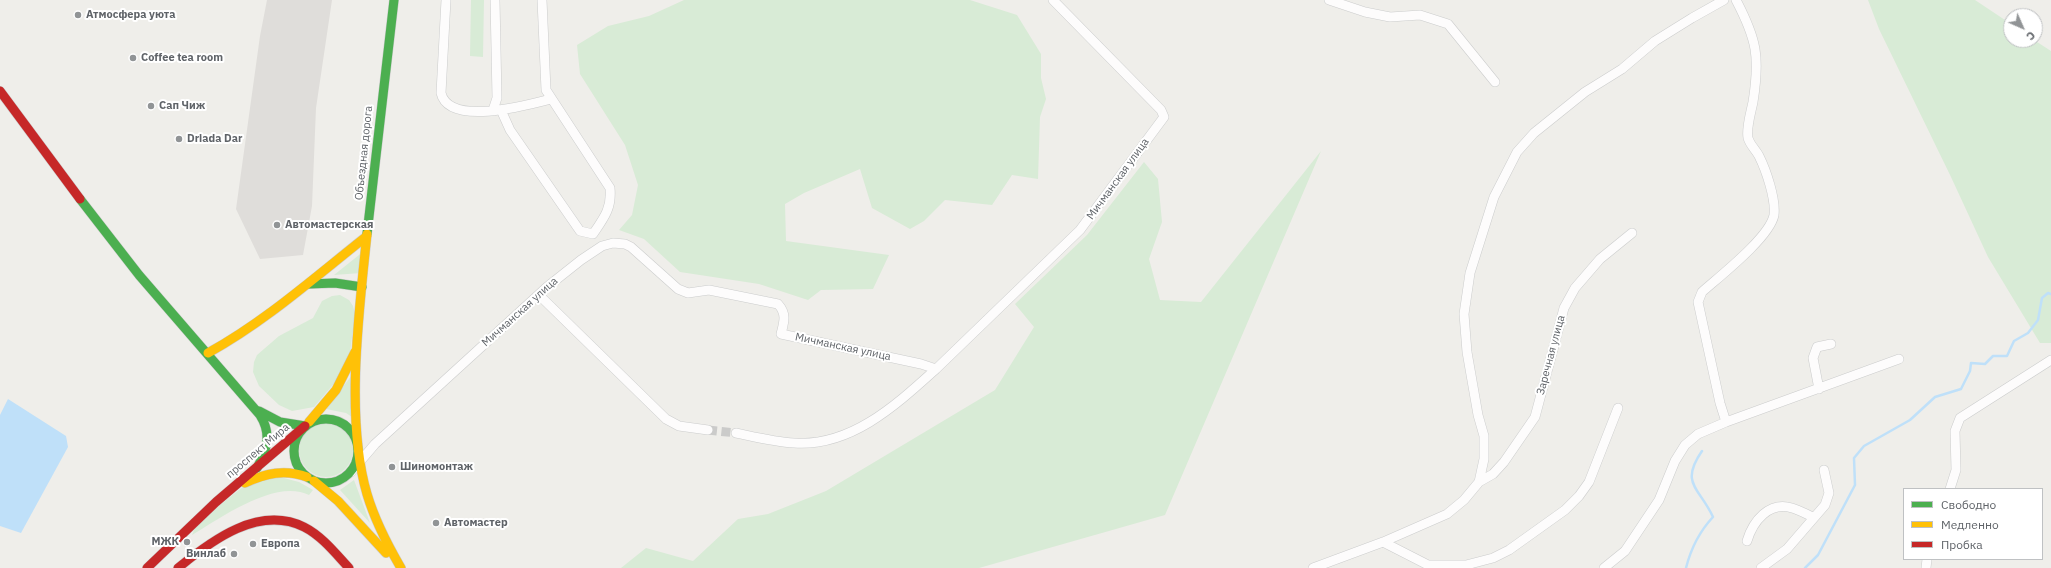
<!DOCTYPE html>
<html>
<head>
<meta charset="utf-8">
<style>
	body { margin:0 }
	#map { position:relative; width:2051px; height:568px; overflow:hidden; background:#efeeea; font-family:"IBM Plex Sans",sans-serif }
	canvas { display:block }
	.legend { position:absolute; left:1903px; top:488px; width:140px; height:72px; box-sizing:border-box; background:#fff; border:1px solid #bfc1c3; margin:0; padding:5px 7px; list-style:none; font-size:12px; color:#5f6368 }
	.legend li { display:flex; align-items:center; gap:8px; height:20px }
	.legend b { width:20px; border:1px solid #bfc1c3 }
	.north { position:absolute; left:2003px; top:8px; width:40px; height:40px; box-sizing:border-box; background:#fff; border:1px solid #bfc1c3; border-radius:50%; rotate:135deg; font-size:11px; font-weight:700; line-height:16px; text-align:center; color:#5f6368 }
	.north::after { content:''; display:block; margin:auto; width:14px; height:18px; background:#919496; clip-path:polygon(50% 0,100% 100%,50% 72%,0 100%) }
</style>
</head>
<body>
<div id="map">
<canvas width="2051" height="568"></canvas>
<ul class="legend">
<li><b style="height:5px;background:#4caf50"></b>Свободно</li>
<li><b style="height:5px;background:#ffc107"></b>Медленно</li>
<li><b style="height:5px;background:#c62828"></b>Пробка</li>
</ul>
<div class="north">С</div>
</div>
<script>
const g = document.querySelector('canvas').getContext('2d');
g.lineJoin = 'round';
function paint(path, color) { g.fillStyle = color; g.fill(path, 'evenodd'); }
function stroke(path, color, width, dash) { g.strokeStyle = color; g.lineWidth = width; g.lineCap = dash ? 'butt' : 'round'; g.setLineDash(dash || []); g.stroke(path); }
function label(font, color, halo, rows, align = 'center') {
  g.font = font + ' "IBM Plex Sans",sans-serif'; g.lineWidth = 4; g.setLineDash([]); g.textBaseline = 'middle'; g.strokeStyle = halo; g.fillStyle = color; for (const [text, x, y, turn = 0] of rows) {
    g.save(); g.translate(x, y); g.rotate((+turn || 0) * Math.PI / 180); g.textAlign = isNaN(turn) ? turn : align; if (halo) g.strokeText(text, 0, 0); g.fillText(text, 0, 0); g.restore();
  }
}
const industrial = new Path2D(`
	M267 0H332L316 108 312 206 303 255 260 259 236 209 260 36Z`);
const green = new Path2D(`
	M471 0H484L483 57 470 56Z
	M684 0H970L1017 15 1041 54V78L1046 99 1040 117 1038 179 1012 175 992 205 945 200 924 221 910 229 872 208 860 169 804 193 785 204 786 241 889 255 873 289 821 290 808 300 759 284 680 272 644 239 619 230 632 215 638 185 625 145 580 74 577 45 608 26 649 16Z
	M1868 0H1975L2011 24V40H2034L2051 51V343H2040L1988 257 1951 177 1879 29Z
	M1321 151 1165 515 979 568H621L646 548 693 561 738 519 768 514 826 491 995 390 1034 327 1015 304 1087 235 1144 162 1158 179 1162 222 1149 259 1160 300 1201 302Z
	M364 251 361 273 334 275Z
	M340 295 349 300 353 306 355 314 350 353 337 380 314 407 292 411 279 405 259 386 253 372 254 362 257 355 279 336 313 318 322 301 332 296Z
	M352 375V417L346 413 326 409Z
	M299 450a27 27 0 1 1 54 0a27 27 0 1 1-54 0Z
	M280 477 299 482 313 490 309 495C276 478 220 518 192 535L196 525 206 516 244 486 257 480Z
	M354 480 370 523 340 490Z`);
const water = new Path2D(`
	M8 399 66 436 68 447 21 533 0 526V415Z`);
const stream = new Path2D(`
	M1686 568C1691 548 1699 532 1713 517 1700 488 1679 484 1702 451
	M1805 568 1818 555 1855 485 1854 458 1864 446 1910 420 1935 397 1961 389 1970 371 1971 363 1985 364 1993 356H2007L2014 341 2028 333 2038 320 2042 298 2048 293 2051 294`);
const streetTunnel = new Path2D(`
	M708 430 736 433`);
const street = new Path2D(`
	M446 0 441 93C449 127 528 105 551 99
	M1329 0 1365 12 1390 17 1420 15 1448 24 1495 82
	M493 110 497 98 495 0
	M501 110 510 130 580 231 593 234C604 218 612 208 610 188L546 90 542 0
	M539 295 666 419 679 426 708 430
	M1819 389 1813 358 1817 347 1831 344
	M1726 422 1720 403 1698 302 1702 292C1720 276 1770 237 1774 215 1776 199 1766 170 1759 156 1756 150 1750 145 1748 138 1746 128 1751 112 1753 102 1760 57 1757 40 1736 0
	M736 433C755 437 775 442 794 443 851 447 896 405 936 369
	M351 472 375 444 547 287 581 260 602 246 613 243 625 244 631 247 678 289 688 293 709 290 778 304C787 314 784 322 781 334L921 364 936 369 1080 230 1164 117 1161 110 1053 0
	M1479 482 1493 474 1504 462 1535 417 1564 308 1575 288 1600 259 1632 233
	M1950 489 1956 470 1955 431 1960 418 2051 360
	M1747 541C1753 521 1769 501 1792 508 1799 510 1806 514 1813 517
	M1383 542 1428 565H1466L1493 558 1509 550 1565 510 1579 496 1589 482 1618 408
	M1313 568 1383 542 1447 514 1464 500 1479 482 1484 459V436L1478 415 1467 352 1464 314 1470 273 1494 197 1517 152 1534 133 1585 92 1622 69 1655 41 1692 18 1724 0
	M1604 568 1625 551 1659 500 1675 461 1685 445 1698 434 1726 422 1899 359
	M1761 568 1787 549 1825 505 1829 493 1824 470
	M1926 568 1927 559`);
const fast = new Path2D(`
	M80 199 139 275 260 415C272 434 267 450 257 468
	M367 234 394 0
	M309 284 335 283 362 287
	M259 411 280 422 305 426
	M294 451a32 32 0 1 1 64 0a32 32 0 1 1-64 0Z`);
const slow = new Path2D(`
	M367 234C359 311 345 419 367 494 375 521 387 544 401 568
	M208 353C266 321 315 277 367 236
	M309 422 336 390 355 352
	M314 481 338 501 386 553
	M245 483C266 473 285 469 307 477`);
const jam = new Path2D(`
	M0 91 80 199
	M147 568 216 502 305 426
	M178 568C212 540 259 505 304 527 322 536 336 554 349 568`);
const markers = [
	[78,15,4,"#919496"],
	[133,58,4,"#919496"],
	[151,106,4,"#919496"],
	[179,139,4,"#919496"],
	[277,225,4,"#919496"],
	[392,467,4,"#919496"],
	[436,523,4,"#919496"],
	[187,542,4,"#919496"],
	[253,544,4,"#919496"],
	[234,554,4,"#919496"]
];
const poiNames = [
	["Атмосфера уюта",86,15],
	["Coffee tea room",141,58],
	["Сап Чиж",159,106],
	["Driada Dar",187,139],
	["Автомастерская",285,225],
	["Шиномонтаж",400,467],
	["Автомастер",444,523],
	["МЖК",179,542,"right"],
	["Европа",261,544],
	["Винлаб",226,554,"right"]
];
const streetNames = [
	["Объездная дорога",364,153,-84],
	["Мичманская улица",1118,179,-54],
	["Мичманская улица",520,312,-42],
	["Мичманская улица",843,347,12],
	["Заречная улица",1551,355,-75],
	["проспект Мира",258,451,-40]
];
paint(industrial, '#dfddda');
paint(green, '#d8ebd6');
paint(water, '#bfe0f9');
stroke(stream, '#bfe0f9', 2.5);
stroke(streetTunnel, '#cbcbca', 9, [9, 4.5]);
stroke(street, '#cbcccc', 10);
stroke(fast, '#cacacb', 10);
stroke(slow, '#cacacb', 10);
stroke(jam, '#cacacb', 10);
stroke(street, '#fdfcfc', 9);
stroke(fast, '#4caf50', 9);
stroke(slow, '#ffc107', 9);
stroke(jam, '#c62828', 9);
for (const [x, y, r, color] of markers) { const dot = new Path2D(); dot.arc(x, y, r, 0, 2 * Math.PI); g.fillStyle = color; g.fill(dot); stroke(dot, '#fff', 1.5); }
label('bold 11px', '#5f6368', '#fff', poiNames, 'left');
label('11px', '#5f6368', '#fff', streetNames);
</script>
</body>
</html>
